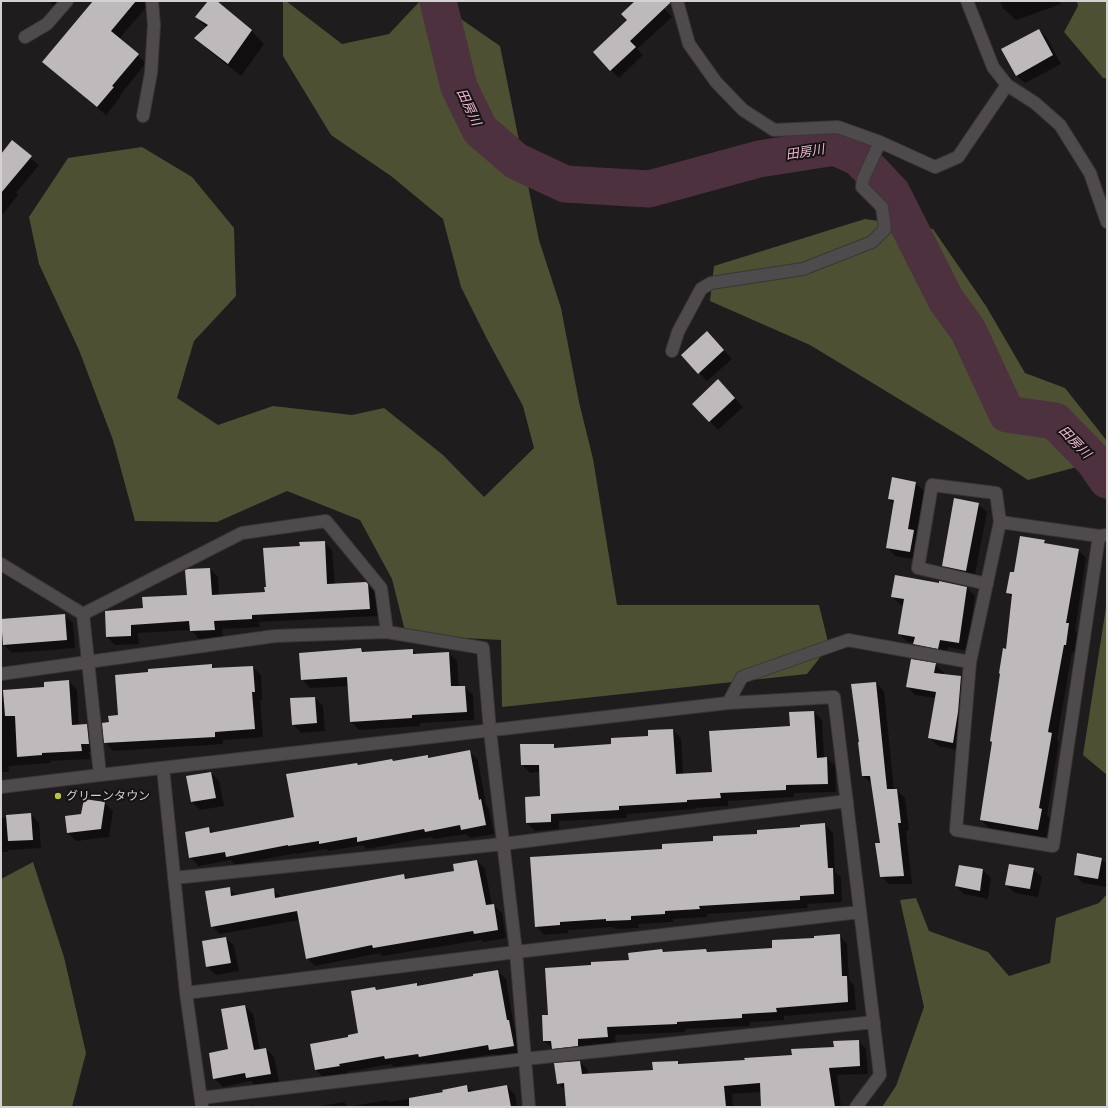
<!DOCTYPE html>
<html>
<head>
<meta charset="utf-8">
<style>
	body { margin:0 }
	#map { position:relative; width:1108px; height:1108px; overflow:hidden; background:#1f1c1d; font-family:Barlow,sans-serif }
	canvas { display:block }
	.frame { position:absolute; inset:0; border:2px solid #d3d1d2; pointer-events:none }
</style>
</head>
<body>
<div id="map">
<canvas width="1108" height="1108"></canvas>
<div class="frame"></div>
</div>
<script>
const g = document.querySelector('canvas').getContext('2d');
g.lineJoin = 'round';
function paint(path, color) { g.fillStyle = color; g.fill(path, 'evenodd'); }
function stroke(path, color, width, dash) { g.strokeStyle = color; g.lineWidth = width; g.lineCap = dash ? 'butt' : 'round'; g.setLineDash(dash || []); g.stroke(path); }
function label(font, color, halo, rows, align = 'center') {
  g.font = font + ' Barlow,"Noto Sans JP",sans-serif'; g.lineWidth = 4; g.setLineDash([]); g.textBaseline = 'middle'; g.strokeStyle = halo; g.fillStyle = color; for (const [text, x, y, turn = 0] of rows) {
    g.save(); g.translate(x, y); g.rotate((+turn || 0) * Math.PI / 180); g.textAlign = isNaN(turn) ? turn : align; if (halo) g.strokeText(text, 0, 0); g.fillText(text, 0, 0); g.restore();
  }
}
const forest = new Path2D(`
	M283 1H286L342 44 389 34 420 1H435L500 46 539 240 561 308 579 402 593 459 617 605H819L829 646 807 674 502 707 501 640 406 635 392 579 360 520 287 491 217 522 135 521 113 440 79 350 39 264 29 217 68 158 142 147 192 177 234 228 236 296 194 341 177 398 218 425 273 406 352 415 384 408 443 455 484 497 534 448 523 406 487 339 461 287 443 219 391 176 331 135 283 56Z
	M1077 1H1107V78H1103L1064 32 1078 6Z
	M865 219 933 229 986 306 1025 373 1065 388 1107 441V459L1028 480 968 441 810 345 710 301 714 266Z
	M1107 601V775L1083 755Z
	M33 862 64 957 86 1053 72 1107H1V879Z
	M1107 894V1107H882L896 1086 924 1007 900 900 916 898 929 931 988 952 1009 976 1050 963 1056 918 1099 903Z`);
const shadow = new Path2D(`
	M48 1H63L56 8Z
	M105 1H145L149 4 119 39 146 63 120 95 121 96 106 115 43 62Z
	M209 1H216L252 31 264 44 241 76 208 50 195 38 207 28 196 17Z
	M636 1H657L672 17 637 49 643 55 619 78 611 70Z
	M1000 1H1059L1061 4 1016 20 1003 8Z
	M1039 30 1047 38 1061 64 1025 83 1016 75Z
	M12 142 39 165 16 193 18 195 3 214 1 213V155Z
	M715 341 732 359 707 381 682 355Z
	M726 389 743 407 718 430 693 404Z
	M892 479 916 483 924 491 917 534 922 540 919 560 895 556 887 547 894 504 889 499Z
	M978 504 987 512 974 579 951 574 943 565Z
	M1044 541 1048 545 1078 550 1086 558 1075 630 1077 633 1074 653 1072 652 1057 739 1059 742 1047 815 1050 818 1046 838 989 828 981 820 1007 650 1013 598 1007 593 1015 573Z
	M324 542 332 550 335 585 366 583 376 594 378 616 259 622 260 627 222 629 223 638 199 639 191 630 138 633 139 644 115 645 107 637 144 609 188 596 210 569 218 577 219 596 266 593 301 547Z
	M967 588 975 596 967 651 948 647 946 656 923 652 915 643 908 642 899 634 904 606 901 605 892 597Z
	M64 615 73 623 75 648 12 653 4 645Z
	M361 649 365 653 412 650 417 654 449 653 457 661 459 687H465L473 695 474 720 420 723V726L359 730 351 722 349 686 310 688 302 679Z
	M935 664 944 673 943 675 961 677 969 686 961 751 938 746 930 738 936 698 915 695 907 686Z
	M212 665 215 669 253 667 261 675 262 700H260L263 737 223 740V744L113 751 105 742 110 723 119 716Z
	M69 681 77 690 79 725H87L95 733 97 752H89L90 759 50 761V763L8 766 9 772H1V698Z
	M876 683 884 691 894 790H897L905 798 909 830 906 831 912 884H889L881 876V844L872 784 863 776Z
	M315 698 323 706 325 731 301 733 293 724Z
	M814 712 822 720 824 758H827L835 766 836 792 794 793V797L728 801V806L695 808V809L627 814V818L559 821V829L535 831 527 823 541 797 540 772 530 773 522 764 553 745 557 748 612 744 649 737 673 730 681 738 683 774 713 773 791 727Z
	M469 751 478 760 486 805 489 809 494 834 470 838 466 834 434 839 431 837 367 849 363 845 329 851 326 849 297 854 296 853 235 865 231 860 199 866 190 857 209 828 214 833 295 818 357 764 359 766 392 760 393 761 427 756 430 759Z
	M211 773 219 781 224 806 200 810 192 802 187 777Z
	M105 803 113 811 109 837 76 841 68 833Z
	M31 814 39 823 41 848 8 850V852H1V818Z
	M825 824 833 833 835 872 841 877 842 902 807 904 808 908 707 914V917L673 919V922L638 924 639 928 615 929 613 927 568 930V933L544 935 536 926 663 850Z
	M1101 859 1107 864 1106 887 1083 883 1075 875Z
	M477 861 485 869 492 905H493L502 913 506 938 483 942 481 940 382 956 380 953 315 966 307 958 300 920 220 934 212 926 229 888 237 896 273 889 282 898 404 875 409 880 455 872Z
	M960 866 983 870 991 878 988 899 964 894 956 886Z
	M1033 869 1042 877 1038 897 1015 893 1006 885Z
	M839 935 847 944 849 980 854 985 856 1010 784 1016V1020L750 1022V1026L685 1029V1032L615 1035 616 1045 562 1056 544 1041 550 1016 592 966 630 960 662 950 665 953 706 950 709 953 774 949 815 939Z
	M226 938 234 946 239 971 216 975 207 967 203 942Z
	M497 971 506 979 514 1027 517 1029 522 1054 499 1058 494 1054 428 1064 426 1062 394 1067 391 1064 347 1072V1074L324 1078 316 1070 349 1038 360 1034 375 988 377 991 416 984 419 987 474 977Z
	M245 1006 253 1014 260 1050 266 1049 274 1057 279 1082 255 1086 251 1081 223 1087 214 1078 229 1050Z
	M858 1041 866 1049 868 1074 837 1075 841 1107H762L761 1092 732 1094 733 1107H567L566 1092 558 1083 580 1062 588 1070V1074L654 1071 677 1062 680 1065 746 1061 793 1056 835 1048Z
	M507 1086 515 1095 517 1107H315L344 1102 348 1107 387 1100 390 1102 444 1093 467 1087 473 1092Z
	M254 1105 256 1107H244Z`);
const river = new Path2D(`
	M438 1 459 87 480 130 516 161 565 184 649 189 759 159 835 147 859 158 892 193 946 300 968 330 1007 414 1055 421 1094 461 1107 480`);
const building = new Path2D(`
	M93 1H136L111 31 139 54 112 86 114 87 97 107 42 62Z
	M208 1H217L252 30 228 64 194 38 208 25 195 17Z
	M635 1H670V3L630 41 636 47 610 71 593 52 627 20 621 14Z
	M1039 29 1053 55 1016 76 1001 49Z
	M12 140 32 156 1 193V154Z
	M707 331 724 350 698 374 681 355Z
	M718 379 735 398 709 422 692 404Z
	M892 477 916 482 908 529 914 530 910 552 886 548 894 500 888 499Z
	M954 498 979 503 966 571 942 566Z
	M1020 536 1045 540 1044 543 1079 549 1066 623H1069L1066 645H1064L1048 732 1052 733 1039 808 1042 809 1038 830 980 820 992 742 990 741 1000 674 999 673 1003 648 1006 649 1012 594 1006 593 1010 572H1014Z
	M325 541 327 584 366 582 368 584 370 609 252 615V619L214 621 215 630 190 631 189 621 131 625V636L106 637 105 611 143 608 142 597 187 595 185 570 188 569 210 568 212 595 265 592 264 587H266L263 548 300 546 299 542Z
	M895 575 939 583V581L967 587 959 643 940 640 938 649 913 644 915 637 898 634 904 599 891 597Z
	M65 614 67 640 3 645 1 619Z
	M361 648 362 652 413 649V654L449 652 451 686H465L467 712 412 715V718L350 722 347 677 301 680 299 653Z
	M911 659 936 663 934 673 961 676 958 712 953 743 928 738 936 692 906 687Z
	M212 664V668L253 666 255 692H252L255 729 215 732V737L104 743 102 723 109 722 108 716 118 715 115 675 148 672V669Z
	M69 680 72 725 87 724 89 744H81L82 751 42 753V755L17 757 15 716H5L3 690 44 687V682Z
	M876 682 887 789H897L901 823H898L904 876 880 877 875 843H880L870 776H862L858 742H859L851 684Z
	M315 697 317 723 292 725 290 698Z
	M814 711 817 758 827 757 828 784 786 785V790L720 793 721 798 687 800V802L619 806V810L551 814V822L526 823 525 797 540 796 539 765H521L520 744H554V748L611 744V738L648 736V730L673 729 676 774 712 772 709 731 790 726 789 712Z
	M470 750 479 800 481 799 486 825 461 830 460 825 425 832 424 829 357 842V837L319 844V841L288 846V845L226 857 225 852 189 858 185 832 209 827 210 833 294 817 286 774 357 763 358 765 392 759 393 761 428 755V758Z
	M211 772 216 798 191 802 186 776Z
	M84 799 105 802 101 829 67 833 65 816 81 814Z
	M31 813 33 840 8 841 6 815Z
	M825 823 828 868H833L834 894 800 896V900L699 906 700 909 665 911V914L631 916V920L606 921V919L560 922V925L535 927 530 857 662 849V844L713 841V836L757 834V830L800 827V825Z
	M1077 853 1102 858 1098 879 1074 875Z
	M477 860 486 905 494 904 498 930 474 934 473 931 373 948 372 945 306 959 297 911 211 927 205 891 230 887 231 896 274 888 275 898 404 874 405 879 454 871 453 864Z
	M1009 864 1034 868 1030 889 1005 885Z
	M959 865 983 869 980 891 955 886Z
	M840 934 842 976H847L848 1002 776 1008 777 1012 742 1014V1018L677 1022V1024L607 1027 608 1037 578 1039V1046L552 1049 551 1041H543L542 1015H548L545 968 591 965V962L629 960 628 953 662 949 663 952 706 949 707 952 772 948V940L814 938V936Z
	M226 937 231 963 206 967 202 941Z
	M498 970 507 1020H509L514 1046 489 1050 488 1045 419 1057 418 1054 385 1059 384 1056 339 1064 340 1066 315 1070 310 1044 348 1037V1035L358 1033 351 991 375 987 376 990 417 983V986L473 976V974Z
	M245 1005 254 1050 266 1048 271 1074 246 1078 245 1073 213 1079 209 1053 228 1049 221 1009Z
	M859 1040 860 1066 829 1068 835 1107H761L760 1083 724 1086 726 1107H566L564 1083 557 1084 554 1063 580 1061 582 1074 653 1070 652 1062 678 1061V1064L745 1060 744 1058 792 1055 791 1049 834 1047 833 1041Z
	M467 1085 468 1092 507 1085 511 1107H409V1098L443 1092 442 1090Z`);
const street = new Path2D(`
	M677 1 689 44 716 82 743 110 774 130 838 127 880 142 935 167 958 157 1007 85
	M967 1 993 67 1007 85 1035 103 1060 125 1090 173 1107 222
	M25 37 47 24 67 1
	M143 116 151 73 154 25 152 1
	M672 351 678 332 701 289 711 283 803 269 872 242 885 229 882 207 862 187 863 179 880 142
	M1099 536 1053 846 956 830 970 662 1000 522 1099 536 1107 535
	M1 564 83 614
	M987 584 918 568 932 485 996 493 1000 522
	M83 614 242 533 326 521 381 588 387 632 483 648 490 731 516 952 529 1107
	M83 614 100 775
	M1 674 275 636 387 632
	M728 703 742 677 848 640 970 662
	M163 768 186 993 202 1107
	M1 787 100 775 728 703 834 697 880 1075 856 1107
	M174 878 503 844 847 801
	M186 993 516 952 860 912
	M201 1098 525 1059 874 1022`);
const markers = [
	[58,796,4,"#b8c147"]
];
const poiNames = [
	["グリーンタウン",66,796]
];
const waterNames = [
	["田房川",469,107,65],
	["田房川",805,152,-9],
	["田房川",1075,442,46]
];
paint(forest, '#4d5032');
paint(shadow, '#0007');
stroke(river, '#4e313f', 37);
paint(building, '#beb9bb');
stroke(street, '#393738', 14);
stroke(street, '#4f4b4d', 12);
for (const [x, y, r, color] of markers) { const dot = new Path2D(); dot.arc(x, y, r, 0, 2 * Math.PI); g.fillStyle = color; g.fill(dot); stroke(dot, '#161314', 1.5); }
label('12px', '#d3d1d2', '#161314', poiNames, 'left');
label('italic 13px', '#f4b9d4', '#161314', waterNames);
</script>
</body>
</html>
